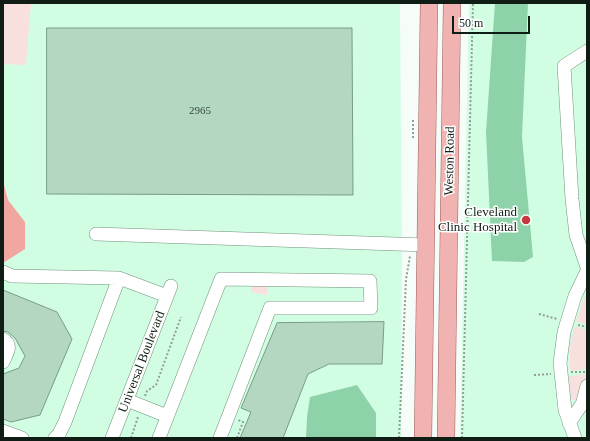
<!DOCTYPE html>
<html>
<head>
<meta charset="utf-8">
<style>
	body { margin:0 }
	#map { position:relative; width:590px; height:441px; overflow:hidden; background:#f6fdf9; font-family:Georgia,serif }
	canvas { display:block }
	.frame { position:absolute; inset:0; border:4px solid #0f1d15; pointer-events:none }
	.scale { position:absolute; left:452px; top:16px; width:78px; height:18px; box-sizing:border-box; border:2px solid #0f1d15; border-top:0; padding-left:5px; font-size:12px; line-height:14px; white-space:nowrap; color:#0f1d15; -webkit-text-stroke:3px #fff; paint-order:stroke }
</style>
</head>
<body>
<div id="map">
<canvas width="590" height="441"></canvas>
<div class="frame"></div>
<div class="scale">50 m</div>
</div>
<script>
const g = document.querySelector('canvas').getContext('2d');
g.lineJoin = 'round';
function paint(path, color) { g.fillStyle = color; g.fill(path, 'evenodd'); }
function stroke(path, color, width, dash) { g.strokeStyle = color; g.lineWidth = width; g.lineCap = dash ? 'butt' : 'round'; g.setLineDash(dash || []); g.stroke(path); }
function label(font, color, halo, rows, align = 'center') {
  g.font = font + ' Georgia,serif'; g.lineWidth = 3; g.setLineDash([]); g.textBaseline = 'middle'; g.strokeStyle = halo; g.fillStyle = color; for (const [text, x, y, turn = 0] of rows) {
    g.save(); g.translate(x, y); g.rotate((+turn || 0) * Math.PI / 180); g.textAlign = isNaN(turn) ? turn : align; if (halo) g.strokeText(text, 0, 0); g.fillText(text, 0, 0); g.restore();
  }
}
const built = new Path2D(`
	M3 3H400L402 262 401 438H3Z
	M469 3H587V438H460Z`);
const green = new Path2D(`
	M3 3H31L26 65 3 64Z
	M253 285 265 286 268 288 267 294 265 295 251 292V288Z
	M587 296V325L576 321 584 298Z
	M575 326 587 330V369L570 371V346Z
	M587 374C587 384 582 392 577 400H574L571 399 569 376Z`);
const forest = new Path2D(`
	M3 181 8 200 25 222V249L3 263Z`);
const water = new Path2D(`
	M495 3H528L522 137 533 257 524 262 492 261 486 132Z
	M357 385 376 413V438H306L307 417 310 397Z`);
const building = new Path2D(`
	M47 28H352L353 195 47 194Z
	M3 290 57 312 72 339 40 415 11 422 3 419V374L19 368 25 356 15 338 8 332 3 331Z
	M384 322 382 364H329L308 374 283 438H240L251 412 241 408 277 323Z`);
const path = new Path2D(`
	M413 138V120
	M539 314 557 319
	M578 325 587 327
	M571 372H587
	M534 375 551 374
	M145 396 147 391 156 385 181 317
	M131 438 138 417
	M237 438 243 422 238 420
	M399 438 406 279 410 256
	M462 438 473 3`);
const minor = new Path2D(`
	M587 51 564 66 572 199 576 235 587 267
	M96 234 426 245
	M3 272 12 276 119 278 167 296
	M3 339C13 345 7 353 3 362
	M127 400 167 416
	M582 405 587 386
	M569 423 587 397
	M3 431 22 438
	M55 438 59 434 65 422 119 278
	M112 438 171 286
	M159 438 221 279 370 281 371 308H270L220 438
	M575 438 565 410 560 363 564 332 575 296 587 271`);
const major = new Path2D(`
	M423 438 429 3
	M446 438 452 3`);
const markers = [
	[526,220,5,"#c7373f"]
];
const numberNames = [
	["2965",200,111]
];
const streetNames = [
	["Weston Road",450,161,-89],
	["Universal Boulevard",142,362,-69]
];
const poiNames = [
	["Cleveland",517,213],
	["Clinic Hospital",517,228]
];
paint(built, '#d1fee2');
paint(green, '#f8e0de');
paint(forest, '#f1a6a2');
paint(water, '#8ed2aa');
paint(building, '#b3d7c0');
stroke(building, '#7a9c87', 1);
stroke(minor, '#70917c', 14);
stroke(major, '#9c5d59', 18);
stroke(path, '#939d98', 2, [2, 2]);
stroke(minor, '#fff', 13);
stroke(major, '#f1b3b1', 17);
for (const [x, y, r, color] of markers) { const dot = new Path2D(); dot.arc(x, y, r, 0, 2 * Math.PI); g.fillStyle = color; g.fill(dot); stroke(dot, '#fff', 1.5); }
label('11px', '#384c40', null, numberNames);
label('13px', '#0f1d15', '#fff', streetNames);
label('13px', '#0f1d15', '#fff', poiNames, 'right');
</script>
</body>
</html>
